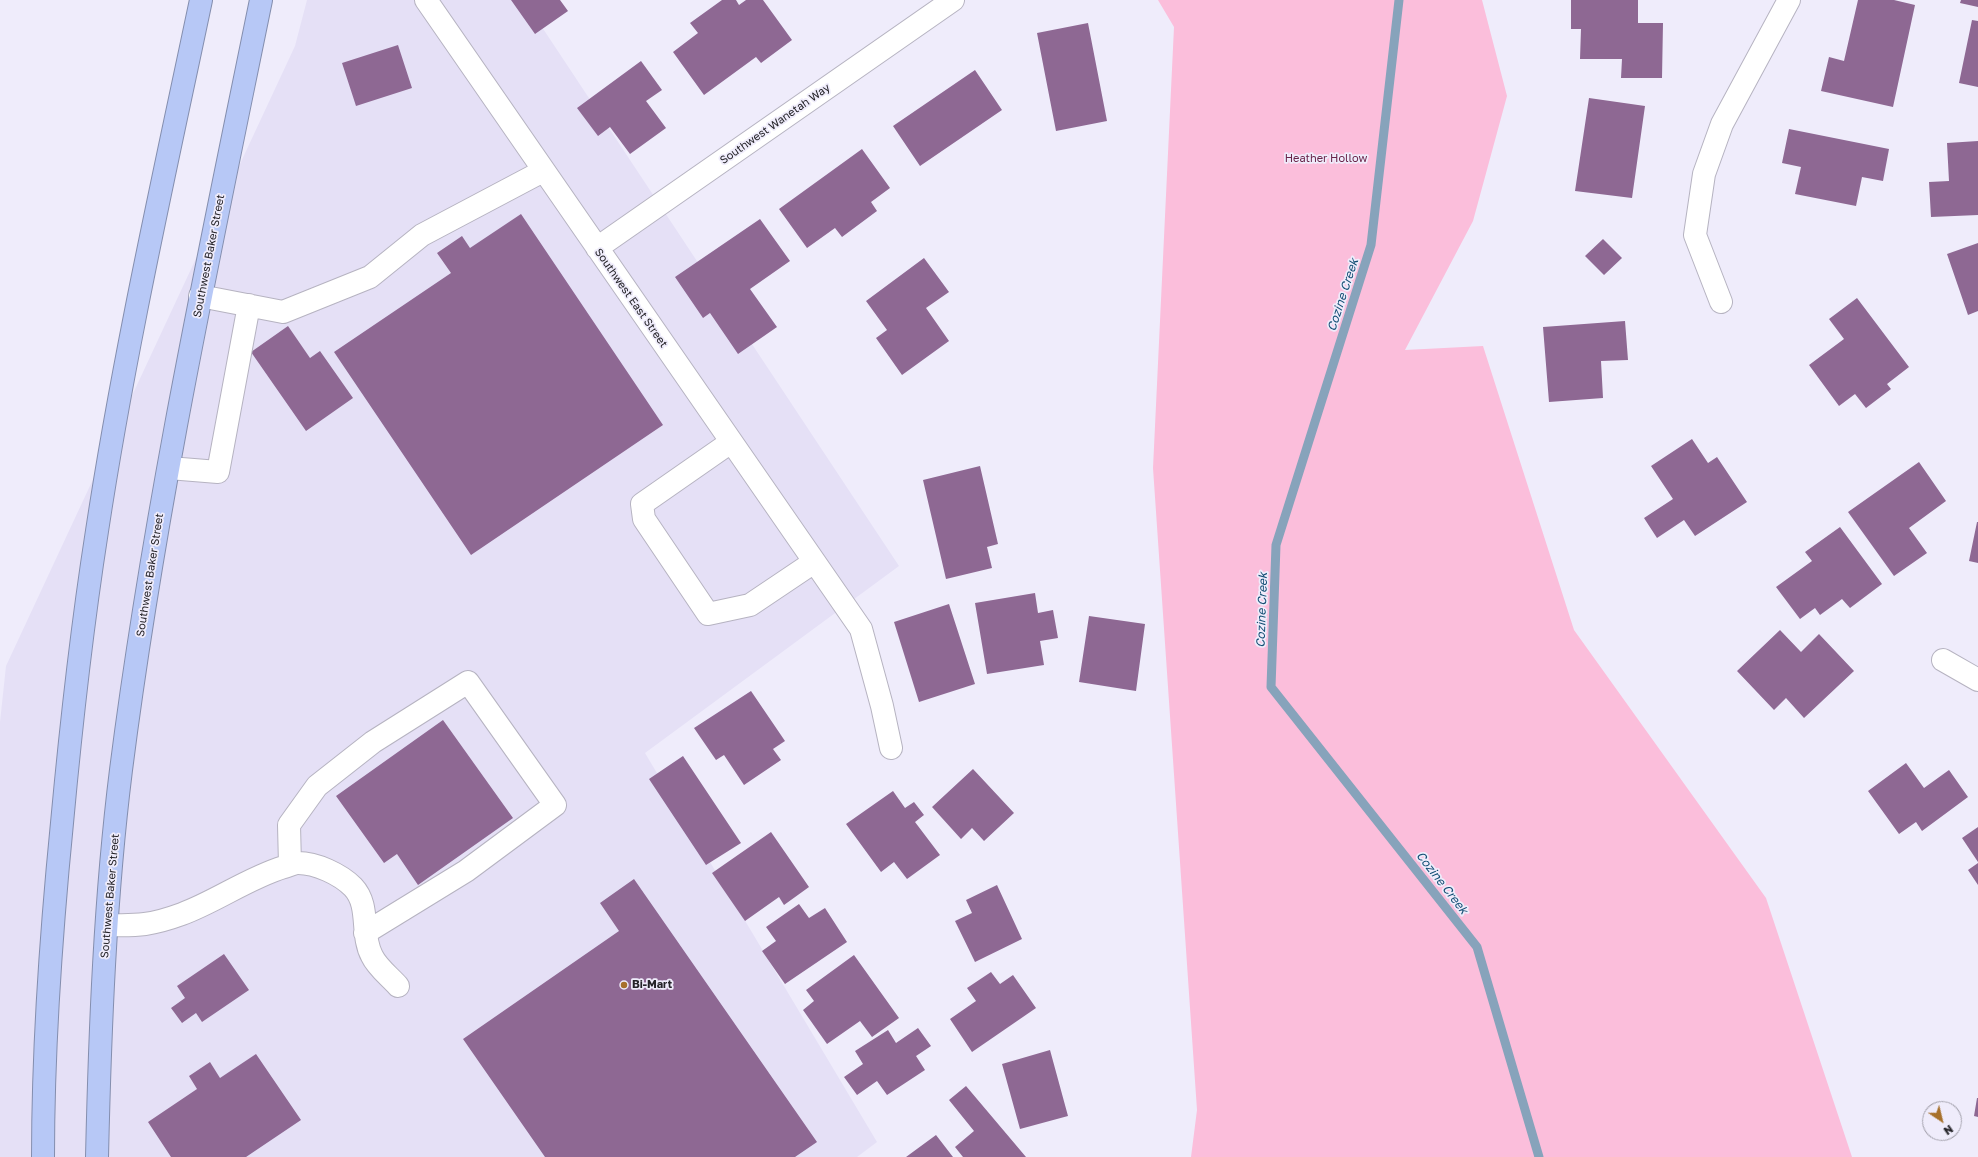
<!DOCTYPE html>
<html>
<head>
<meta charset="utf-8">
<style>
	body { margin:0 }
	#map { position:relative; width:1978px; height:1157px; overflow:hidden; background:#efecfb; font-family:"Golos Text",sans-serif }
	canvas { display:block }
	.north { position:absolute; left:1922px; top:1101px; width:40px; height:40px; box-sizing:border-box; background:#efecfb; border:1px solid #9e9ca7; border-radius:50%; rotate:145deg; font-size:11px; font-weight:700; line-height:16px; text-align:center; color:#242328 }
	.north::after { content:''; display:block; margin:auto; width:14px; height:18px; background:#a7712c; clip-path:polygon(50% 0,100% 100%,50% 72%,0 100%) }
</style>
</head>
<body>
<div id="map">
<canvas width="1978" height="1157"></canvas>
<div class="north">N</div>
</div>
<script>
const g = document.querySelector('canvas').getContext('2d');
g.lineJoin = 'round';
function paint(path, color) { g.fillStyle = color; g.fill(path, 'evenodd'); }
function stroke(path, color, width, dash) { g.strokeStyle = color; g.lineWidth = width; g.lineCap = dash ? 'butt' : 'round'; g.setLineDash(dash || []); g.stroke(path); }
function label(font, color, halo, rows, align = 'center') {
  g.font = font + ' "Golos Text",sans-serif'; g.lineWidth = 3.5; g.setLineDash([]); g.textBaseline = 'middle'; g.strokeStyle = halo; g.fillStyle = color; for (const [text, x, y, turn = 0] of rows) {
    g.save(); g.translate(x, y); g.rotate((+turn || 0) * Math.PI / 180); g.textAlign = isNaN(turn) ? turn : align; if (halo) g.strokeText(text, 0, 0); g.fillText(text, 0, 0); g.restore();
  }
}
const built = new Path2D(`
	M307 0H524L899 566 645 753 877 1142 857 1157H0V722L6 666 295 46Z`);
const green = new Path2D(`
	M1158 0H1482L1507 96 1473 221 1405 350 1483 346 1574 630 1766 898 1852 1157H1191L1197 1110 1153 468 1174 27Z`);
const stream = new Path2D(`
	M1399 0 1371 245 1276 545 1271 687 1477 947 1539 1157`);
const building = new Path2D(`
	M511 0H560L568 11 535 34Z
	M722 0H736L739 5 746 0H763L792 40 761 63 756 57 704 95 673 52 698 33 690 23Z
	M1571 0H1638V23H1663L1662 78H1621L1622 59H1580L1581 29H1571Z
	M1858 0H1894L1915 5 1893 107 1821 91 1829 57 1844 61Z
	M1961 0H1978V7L1960 3Z
	M1972 20 1978 21V87L1959 83Z
	M1088 23 1107 121 1056 131 1037 33Z
	M398 45 412 88 356 106 342 63Z
	M641 61 662 90 646 101 666 128 630 154 610 127 598 136 577 108Z
	M975 70 1002 110 920 166 893 126Z
	M1589 98 1645 106 1632 198 1575 191Z
	M1789 129 1889 149 1883 181 1862 177 1856 206 1795 194 1801 167 1782 163Z
	M1978 141V215L1931 217 1929 182 1949 181 1947 143Z
	M862 149 890 188 871 202 877 211 842 237 835 228 807 248 779 209Z
	M521 214 663 425 471 555 334 352 451 273 437 253 462 236 470 248Z
	M760 219 790 261 750 289 777 327 738 354 710 313 703 318 675 277Z
	M1603 239 1622 258 1604 275 1585 256Z
	M1978 243V311L1968 315 1947 254Z
	M924 258 949 292 926 308 949 341 902 375 876 338 887 330 866 301Z
	M1857 298 1909 367 1887 384 1891 389 1866 408 1855 394 1839 406 1809 365 1844 339 1829 319Z
	M1625 321 1628 360 1601 361 1603 398 1549 402 1543 327Z
	M288 326 310 358 320 351 353 398 306 431 251 352Z
	M1692 439 1708 463 1717 457 1747 502 1695 536 1684 520 1657 538 1644 518 1673 499 1651 466Z
	M1919 462 1946 501 1909 528 1927 553 1894 576 1848 512Z
	M980 466 998 544 987 547 992 568 946 579 923 480Z
	M1977 522H1978V563L1969 561Z
	M1840 527 1882 584 1850 608 1842 599 1820 615 1815 608 1800 619 1776 587 1812 561 1805 552Z
	M1035 593 1038 613 1053 610 1058 638 1040 641 1044 665 987 674 975 603Z
	M949 604 975 684 919 702 894 622Z
	M1089 616 1145 624 1136 691 1079 682Z
	M1780 630 1801 652 1819 634 1854 671 1804 718 1786 698 1774 710 1737 671Z
	M751 691 785 741 773 749 781 760 744 785 724 755 716 760 694 728Z
	M443 720 513 818 418 885 397 854 384 863 336 796Z
	M683 756 741 843 706 865 649 779Z
	M1906 763 1924 788 1949 770 1968 797 1922 831 1916 822 1899 834 1868 791Z
	M973 769 1014 813 984 841 972 828 961 839 932 807Z
	M893 791 905 808 914 802 924 815 915 822 940 855 907 879 894 862 881 872 846 824Z
	M1978 827V862L1962 838Z
	M771 832 809 887 784 905 779 897 745 921 712 873Z
	M1978 863V885L1968 870Z
	M634 879 817 1142 795 1157H545L463 1039 619 931 600 903Z
	M997 885 1022 939 975 962 955 921 972 913 966 900Z
	M799 904 809 918 825 908 847 942 785 984 762 951 776 941 766 927Z
	M224 954 249 990 202 1022 196 1013 182 1023 171 1008 185 998 177 986Z
	M854 955 899 1018 872 1037 860 1021 827 1044 803 1010 814 1001 806 990Z
	M991 972 1000 984 1013 975 1036 1008 972 1052 950 1019 976 1001 967 988Z
	M918 1028 931 1046 916 1056 925 1070 887 1095 877 1081 857 1095 844 1077 863 1064 855 1051 888 1030 896 1043Z
	M1050 1050 1068 1116 1020 1129 1002 1064Z
	M256 1054 301 1120 246 1157H171L148 1122 197 1089 189 1076 210 1062 220 1078Z
	M966 1086 1026 1157H963L955 1147 974 1131 949 1100Z
	M1977 1098H1978V1117L1974 1116Z
	M936 1135 953 1157H906Z`);
const minor = new Path2D(`
	M426 0 861 629 882 706 891 748
	M597 248 953 0
	M200 296 283 312 370 277 422 235 543 171
	M1721 302 1695 235 1704 174 1722 124 1789 0
	M731 442 642 504 644 519 708 614 750 605 814 562
	M169 468 218 472 249 305
	M1943 660 1978 680
	M290 865 289 825 317 786 373 742 468 682 555 805 466 871 365 933
	M108 925C138 926 152 925 182 914 217 901 248 878 284 867 288 866 294 863 298 863 316 863 340 874 353 887 371 906 360 934 372 956 377 967 390 977 398 986`);
const highway = new Path2D(`
	M43 1157C43 1045 51 934 62 823 71 725 82 627 97 531 124 353 164 176 201 0
	M97 1157C100 1028 105 898 121 770 154 511 209 255 261 0`);
const markers = [
	[624,985,4,"#a7712c"]
];
const streetNames = [
	["Southwest Wanetah Way",775,124,-35],
	["Southwest Baker Street",209,256,-79],
	["Southwest East Street",631,298,55],
	["Southwest Baker Street",150,575,-81],
	["Southwest Baker Street",110,896,-85]
];
const parkNames = [
	["Heather Hollow",1326,159]
];
const poiNames = [
	["Bi-Mart",632,985]
];
const waterNames = [
	["Cozine Creek",1343,295,-72],
	["Cozine Creek",1262,610,-88],
	["Cozine Creek",1442,883,52]
];
paint(built, '#e5e0f6');
paint(green, '#fbbedb');
stroke(stream, '#87a3bb', 9);
paint(building, '#8e6893');
stroke(minor, '#b6b3c1', 24);
stroke(highway, '#848eae', 24);
stroke(minor, '#fff', 22);
stroke(highway, '#b7c8f6', 22);
for (const [x, y, r, color] of markers) { const dot = new Path2D(); dot.arc(x, y, r, 0, 2 * Math.PI); g.fillStyle = color; g.fill(dot); stroke(dot, '#efecfb', 1.5); }
label('11px', '#242328', '#efecfb', streetNames);
label('11px', '#69244a', '#efecfb', parkNames);
label('bold 11px', '#242328', '#efecfb', poiNames, 'left');
label('italic 12px', '#134e74', '#efecfb', waterNames);
</script>
</body>
</html>
